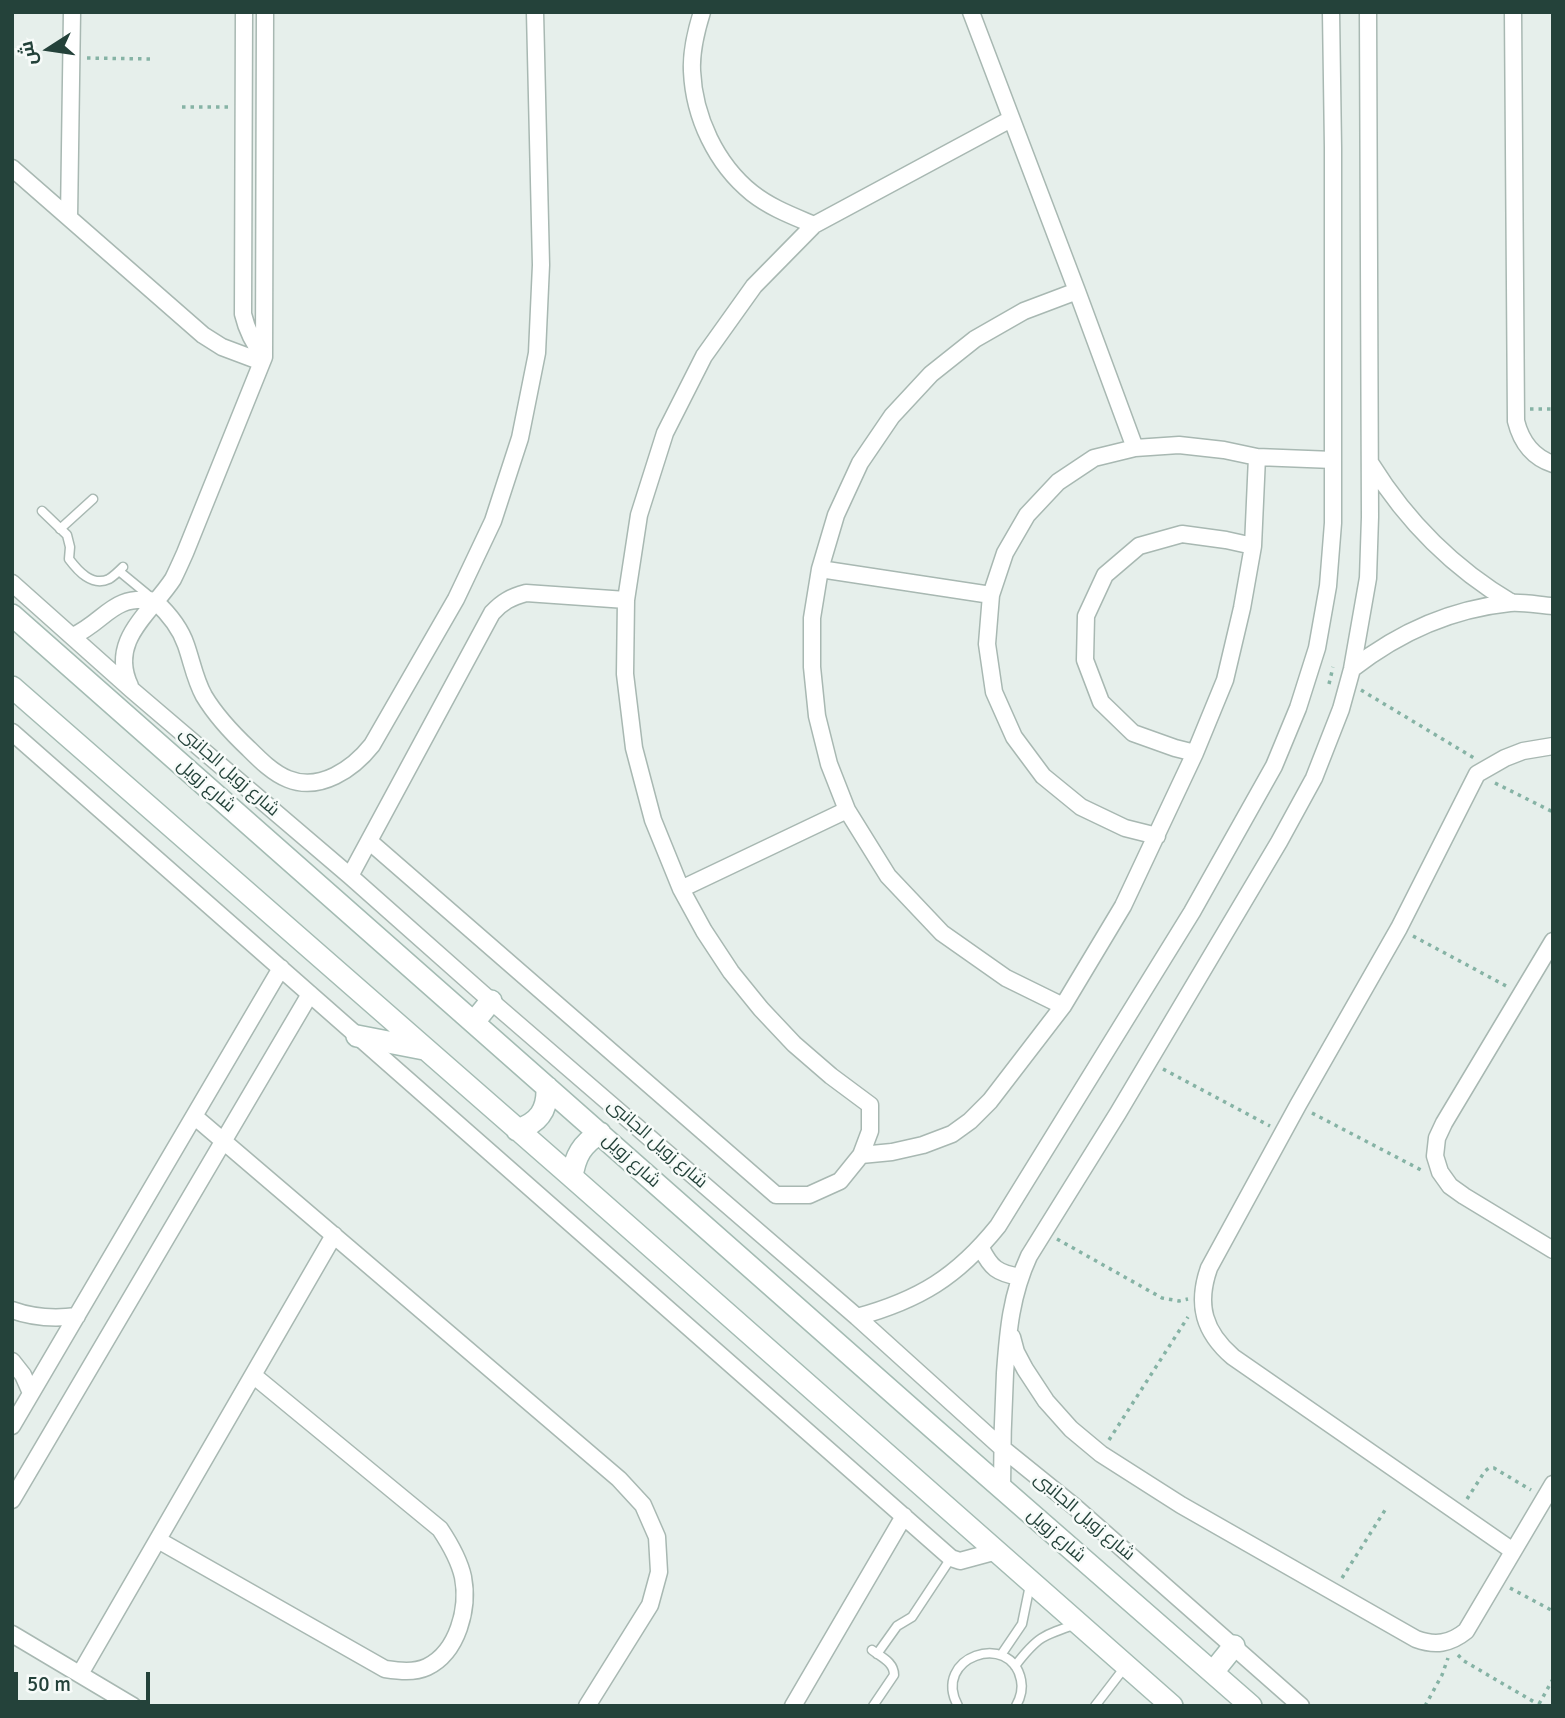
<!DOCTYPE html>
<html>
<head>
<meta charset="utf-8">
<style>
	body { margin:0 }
	#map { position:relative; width:1565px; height:1718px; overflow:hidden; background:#e6efeb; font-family:Signika,Cairo,sans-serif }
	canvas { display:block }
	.frame { position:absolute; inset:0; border:14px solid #24423a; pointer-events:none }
	.north { position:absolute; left:14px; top:14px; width:70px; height:70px; -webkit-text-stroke:5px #f7fbf9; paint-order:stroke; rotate:258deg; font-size:19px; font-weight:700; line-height:28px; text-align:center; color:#24423a }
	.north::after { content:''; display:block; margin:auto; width:24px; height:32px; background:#24423a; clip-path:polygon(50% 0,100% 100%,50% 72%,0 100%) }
	.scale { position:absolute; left:14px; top:1672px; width:136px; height:32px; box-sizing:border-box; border:4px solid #24423a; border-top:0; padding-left:9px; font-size:21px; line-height:24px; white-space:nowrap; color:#24423a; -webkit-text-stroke:5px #f7fbf9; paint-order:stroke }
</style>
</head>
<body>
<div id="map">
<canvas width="1565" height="1718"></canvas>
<div class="frame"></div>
<div class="north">ش</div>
<div class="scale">50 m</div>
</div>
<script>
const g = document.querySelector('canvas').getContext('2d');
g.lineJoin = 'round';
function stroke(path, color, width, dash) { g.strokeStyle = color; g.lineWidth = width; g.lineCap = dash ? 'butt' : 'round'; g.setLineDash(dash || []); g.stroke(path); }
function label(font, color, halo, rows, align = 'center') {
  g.font = font + ' Signika,Cairo,sans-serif'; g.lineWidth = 5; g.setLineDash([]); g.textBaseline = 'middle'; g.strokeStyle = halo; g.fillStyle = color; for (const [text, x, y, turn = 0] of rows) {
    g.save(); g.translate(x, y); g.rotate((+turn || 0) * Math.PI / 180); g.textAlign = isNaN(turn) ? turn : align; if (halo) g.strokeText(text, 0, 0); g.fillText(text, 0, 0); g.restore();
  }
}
const path = new Path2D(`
	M87 58 150 59
	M182 107H229
	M1530 409H1553
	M1329 684 1333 667
	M1361 690 1474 758
	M1495 783 1553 812
	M1413 936 1508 987
	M1163 1069 1270 1126
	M1312 1113 1423 1171
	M1057 1239 1162 1298 1179 1301 1188 1299
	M1109 1440 1188 1317
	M1467 1499 1485 1471 1489 1468H1494L1531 1490
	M1342 1578 1387 1507
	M1510 1588 1553 1611
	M1458 1655 1464 1661 1541 1706
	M1539 1704 1553 1679
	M1425 1706 1442 1675 1448 1658`);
const service = new Path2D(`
	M42 511 67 535 70 547 69 559C78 571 92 587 109 579 114 576 119 571 123 567
	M60 529 93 499
	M119 571 153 599
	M872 1650C881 1657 894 1662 894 1675L873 1706
	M877 1654 897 1626 912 1617 951 1558
	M1001 1655 1022 1624 1030 1585
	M1015 1666C1037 1637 1043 1635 1077 1624
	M958 1706C931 1657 1011 1630 1021 1680 1023 1689 1021 1697 1016 1706
	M1095 1706 1125 1667`);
const minor = new Path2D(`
	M244 12 243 314C247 331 253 343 264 357
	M702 12C696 31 691 51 692 71 694 117 716 164 752 193 771 208 793 216 814 225
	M971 12 1077 291 1135 448
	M1513 12 1516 421C1521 441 1532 457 1553 464
	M12 168 203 335 222 347 262 362
	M69 218 72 12
	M1371 464C1407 522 1453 568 1512 603
	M820 569 991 595
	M12 583 132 690 350 876 491 1001 857 1317 1002 1448 1075 1507 1301 1706
	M73 636C107 620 112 594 155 601 169 614 180 627 186 645 192 662 195 680 204 696 216 716 232 733 249 749 260 760 273 773 288 779 320 792 353 769 372 745L456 599 493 521 520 438 537 353 541 265 535 12
	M1352 669C1398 633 1451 609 1510 603 1523 602 1539 605 1553 606
	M130 686C108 640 151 613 173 579 177 571 181 562 185 553L264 357 265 12
	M12 732 951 1558 960 1561 997 1551
	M1195 753 1175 748 1133 733 1101 702 1085 660 1086 616 1105 575 1139 546 1182 534 1226 540 1253 546
	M1157 836 1125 828 1081 807 1043 776 1014 737 994 692 987 644 991 595 1005 553 1027 515 1058 482 1094 458 1135 448 1179 445 1224 450 1257 457 1333 460
	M369 841 776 1195H809L840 1181 861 1155 870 1131V1105L831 1076 794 1044 761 1009 731 972 704 931 681 889 653 820 634 748 625 674 626 600 639 515 665 433 704 356 754 286 814 225 1011 119
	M350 876 492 613C502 602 511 597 526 593L626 600
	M681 889 847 810
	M1553 941 1444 1123 1437 1138 1435 1156 1440 1172 1450 1186 1464 1196 1553 1250
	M1063 1006 1006 978 942 933 888 876 847 810 829 764 817 716 812 667V618L820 569 836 515 860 463 892 416 931 374 975 339 1024 311 1077 291
	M194 1116 619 1479 643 1505 657 1537 659 1572 650 1605 587 1706
	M861 1155 892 1152 923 1145 952 1134 970 1121 990 1101 1063 1006 1123 906 1195 753 1225 680 1242 608 1253 546 1257 457
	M981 1248C991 1268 997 1273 1020 1277
	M12 1310C34 1318 54 1319 77 1316
	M857 1317C919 1300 957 1277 998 1226L1192 912 1274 766 1298 708 1317 648 1328 586 1333 523V148L1331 12
	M1012 1337 1016 1352 1025 1369 1046 1401 1071 1429 1101 1454 1181 1505 1416 1639C1435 1646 1450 1644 1466 1631L1553 1484
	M12 1361 23 1375 31 1393
	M12 1426 281 968
	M1002 1488C1002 1450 1003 1411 1005 1373 1008 1331 1011 1295 1029 1256L1118 1113 1279 842 1314 778 1341 709 1352 669 1368 578 1370 517 1368 12
	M12 1500 310 994
	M158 1540 385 1669C399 1671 414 1673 427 1667 458 1652 469 1608 463 1577 459 1559 450 1544 440 1529L253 1375
	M1513 1551 1233 1357C1204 1332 1196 1305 1209 1268L1298 1105 1399 928 1477 774 1505 758 1523 751 1553 746
	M12 1634 133 1706
	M80 1674 334 1235
	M793 1706 904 1516`);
const secondary = new Path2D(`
	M12 615 934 1429 1251 1706
	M12 687 572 1177 1172 1706
	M474 1022 491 1001
	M357 1036 424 1049
	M517 1130C539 1123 548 1110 547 1087
	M572 1177C575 1156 582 1144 600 1133
	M1213 1672 1234 1646`);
const streetNames = [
	["شارع زويل الجانبى",229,772,41],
	["شارع زويل",206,786,41],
	["شارع زويل الجانبى",657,1144,41],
	["شارع زويل",631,1161,42],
	["شارع زويل الجانبى",1084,1517,40],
	["شارع زويل",1056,1536,41]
];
stroke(service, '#a8b8b2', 11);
stroke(minor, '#a8b8b2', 19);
stroke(secondary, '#a4bbb3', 24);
stroke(path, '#86b3a5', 3.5, [3.5, 5]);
stroke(service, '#fff', 8);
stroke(minor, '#fff', 16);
stroke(secondary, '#fff', 21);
label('18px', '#24423a', '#f7fbf9', streetNames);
</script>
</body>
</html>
